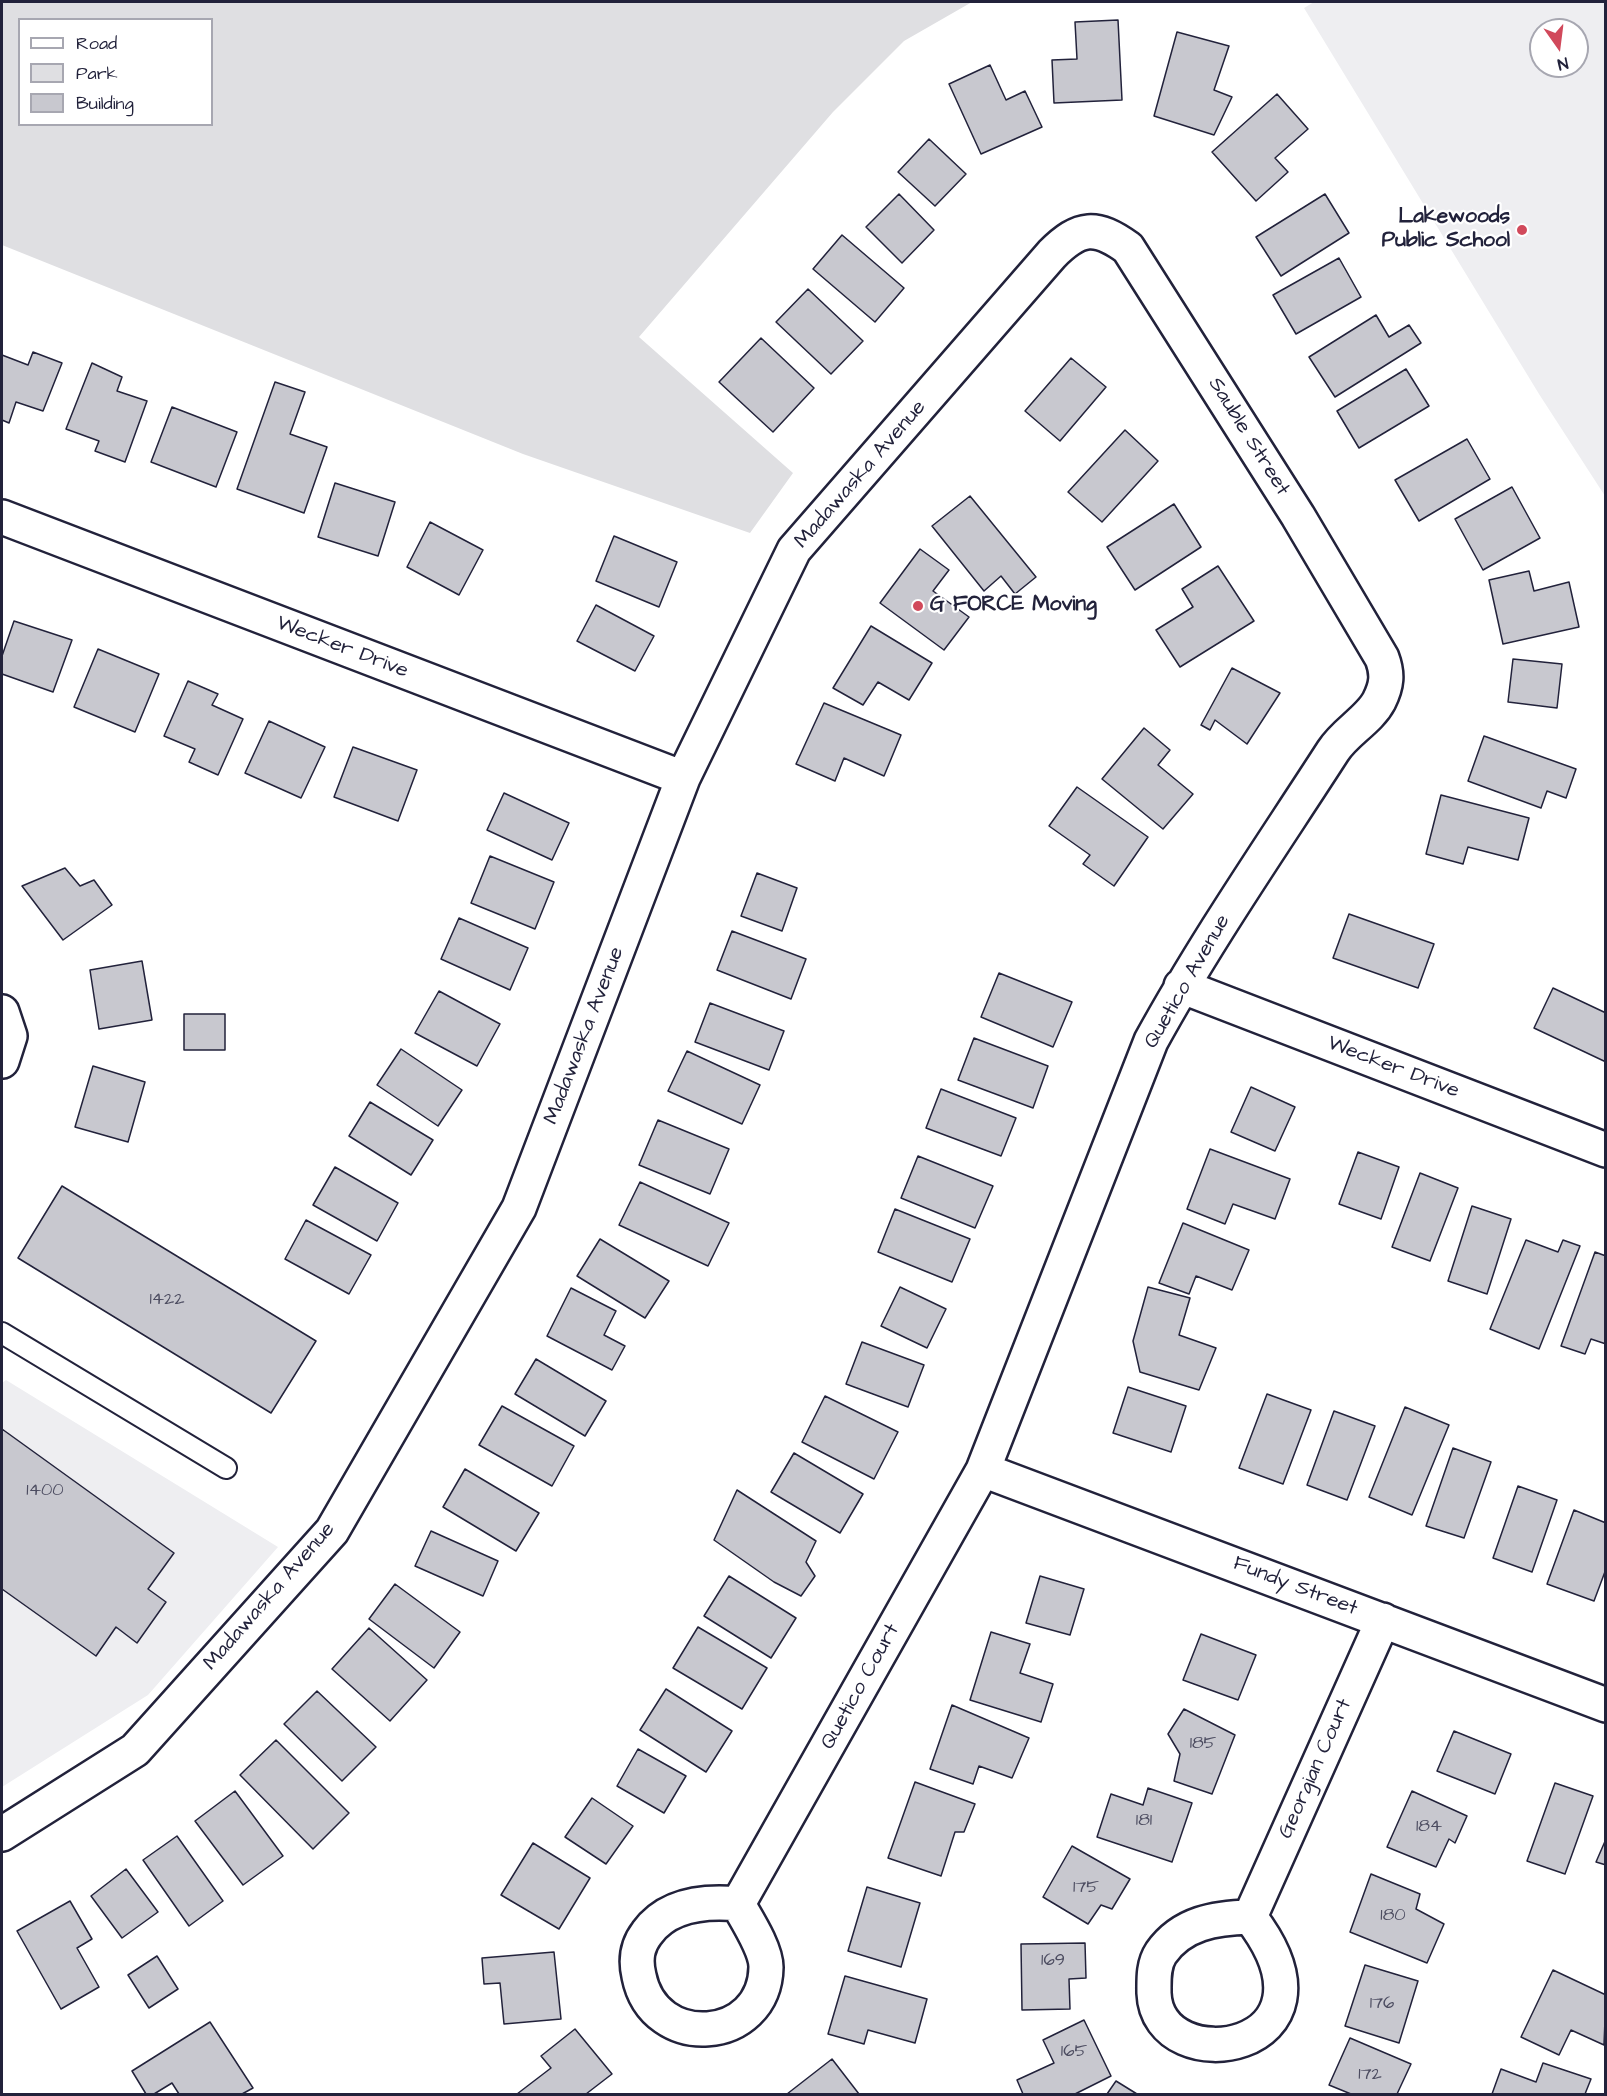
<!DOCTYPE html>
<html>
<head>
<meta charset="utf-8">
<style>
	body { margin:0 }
	#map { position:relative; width:1607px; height:2096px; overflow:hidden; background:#fff; font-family:"Architects Daughter",sans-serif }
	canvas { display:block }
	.frame { position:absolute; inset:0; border:3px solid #22223b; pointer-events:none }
	.legend { position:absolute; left:18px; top:18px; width:195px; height:108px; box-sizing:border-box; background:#fff; border:2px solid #a7a7b1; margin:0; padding:8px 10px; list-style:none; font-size:18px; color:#22223b }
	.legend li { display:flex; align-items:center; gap:12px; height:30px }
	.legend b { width:30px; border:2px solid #a7a7b1 }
	.north { position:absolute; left:1529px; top:18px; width:60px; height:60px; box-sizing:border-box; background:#fff; border:2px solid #a7a7b1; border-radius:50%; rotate:166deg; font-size:16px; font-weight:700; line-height:24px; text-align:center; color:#22223b }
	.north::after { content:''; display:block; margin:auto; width:21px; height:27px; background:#d1495b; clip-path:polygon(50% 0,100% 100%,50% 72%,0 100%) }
</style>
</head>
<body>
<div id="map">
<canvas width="1607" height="2096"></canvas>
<div class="frame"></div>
<ul class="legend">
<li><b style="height:8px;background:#fff"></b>Road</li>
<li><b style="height:16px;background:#dfdfe2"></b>Park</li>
<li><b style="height:16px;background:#c8c8cf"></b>Building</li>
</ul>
<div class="north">N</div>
</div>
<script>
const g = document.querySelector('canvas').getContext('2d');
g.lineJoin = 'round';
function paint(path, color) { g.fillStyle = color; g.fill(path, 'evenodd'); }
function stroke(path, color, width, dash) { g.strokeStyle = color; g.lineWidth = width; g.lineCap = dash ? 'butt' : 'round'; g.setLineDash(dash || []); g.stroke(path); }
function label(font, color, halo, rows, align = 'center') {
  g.font = font + ' "Architects Daughter",sans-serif'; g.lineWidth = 4.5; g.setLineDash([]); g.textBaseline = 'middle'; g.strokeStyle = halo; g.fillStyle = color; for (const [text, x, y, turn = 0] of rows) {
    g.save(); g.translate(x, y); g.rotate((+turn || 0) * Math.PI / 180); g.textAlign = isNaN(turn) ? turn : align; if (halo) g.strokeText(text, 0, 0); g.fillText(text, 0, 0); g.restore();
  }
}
const built = new Path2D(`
	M1314 2H1605V496L1539 394 1304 8ZM1541 30H1577V66H1541Z
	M6 1380 278 1547 148 1695 2 1787V1383Z`);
const green = new Path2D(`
	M2 2H972L904 41 833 112 639 337 793 473 750 533 523 454 2 245ZM20 20H212V124H20Z`);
const building = new Path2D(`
	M1118 20 1122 100 1054 103 1052 60 1077 59 1075 22Z
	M1177 32 1229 46 1214 90 1232 97 1214 135 1154 116Z
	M990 65 1006 100 1025 91 1042 127 981 154 949 84Z
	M1277 94 1308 129 1275 158 1288 172 1256 201 1212 152Z
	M929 139 966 174 935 206 898 172Z
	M899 194 934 230 902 263 866 227Z
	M1325 194 1349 233 1281 276 1256 237Z
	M842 235 904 288 875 322 813 269Z
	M1339 258 1361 297 1296 334 1273 295Z
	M808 289 863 341 831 374 776 322Z
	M1376 315 1389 337 1409 325 1421 343 1335 397 1309 357Z
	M761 338 814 388 773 432 719 382Z
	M33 352 62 363 43 411 16 402 9 423 2 420V355L28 365Z
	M1071 358 1106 387 1060 441 1025 411Z
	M92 363 122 377 117 391 147 401 125 462 95 451 99 441 66 429Z
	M1406 369 1429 406 1359 448 1337 411Z
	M275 382 305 392 290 434 327 447 304 513 237 489Z
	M172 407 237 432 216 487 151 462Z
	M1125 430 1158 461 1102 522 1068 492Z
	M1467 439 1490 479 1419 521 1395 480Z
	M335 483 395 502 378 556 318 537Z
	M1512 487 1540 538 1483 570 1455 519Z
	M970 496 1036 577 1015 594 1001 576 984 591 932 526Z
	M1174 504 1201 547 1135 590 1107 547Z
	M430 522 483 550 459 595 407 567Z
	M614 536 677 562 659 607 596 581Z
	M920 549 949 570 933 591 969 617 944 650 880 603Z
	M1218 566 1254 621 1180 667 1156 630 1193 607 1182 589Z
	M1529 571 1534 591 1569 582 1579 627 1503 644 1489 580Z
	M596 605 654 636 635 671 577 641Z
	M14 621 72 640 53 692 2 674V656Z
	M871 626 932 663 909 700 878 682 863 705 833 688Z
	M98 649 159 674 135 732 74 707Z
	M1513 659 1562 664 1557 708 1508 702Z
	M1232 668 1280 693 1247 744 1215 720 1210 730 1201 725Z
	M188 681 218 694 212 705 243 719 218 775 189 762 195 749 164 736Z
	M824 703 901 735 884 776 844 758 835 781 796 764Z
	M269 721 325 747 301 798 245 773Z
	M1144 728 1170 750 1158 765 1193 794 1163 829 1102 779Z
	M1484 736 1576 769 1566 798 1547 791 1541 808 1468 781Z
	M353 747 417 770 398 821 334 797Z
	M1077 787 1148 837 1114 886 1083 864 1090 855 1049 826Z
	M504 793 569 823 552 860 487 830Z
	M1441 795 1529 818 1518 860 1468 847 1463 864 1426 854Z
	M490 856 554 882 535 929 471 903Z
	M65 868 80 886 94 880 112 905 63 940 22 886Z
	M757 873 797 888 782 931 741 916Z
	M1349 914 1434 944 1418 988 1333 958Z
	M459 918 528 948 510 990 441 959Z
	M732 931 806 959 791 999 717 970Z
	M142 961 152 1020 99 1029 90 970Z
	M999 973 1072 1002 1053 1047 981 1017Z
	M1553 988 1606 1013V1062L1534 1028Z
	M439 991 500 1024 477 1066 415 1033Z
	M710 1003 784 1031 769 1070 695 1042Z
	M184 1014H225V1050H184Z
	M974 1038 1048 1066 1033 1108 958 1080Z
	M401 1049 462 1090 438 1126 377 1085Z
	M687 1051 760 1085 742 1124 668 1091Z
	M93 1066 145 1082 128 1142 75 1127Z
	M1251 1087 1295 1107 1275 1151 1231 1132Z
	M941 1089 1016 1118 1001 1156 926 1128Z
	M370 1102 433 1140 411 1175 349 1136Z
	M658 1120 729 1149 710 1194 639 1165Z
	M1210 1149 1290 1179 1275 1219 1233 1204 1225 1224 1187 1209Z
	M1358 1152 1399 1167 1381 1219 1339 1204Z
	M918 1156 993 1186 975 1228 901 1198Z
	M335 1167 398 1203 377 1241 313 1205Z
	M1420 1173 1458 1188 1430 1261 1392 1247Z
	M640 1182 729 1223 708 1266 619 1225Z
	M62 1186 316 1341 271 1413 18 1258Z
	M1472 1206 1511 1219 1487 1294 1448 1281Z
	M895 1209 970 1239 952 1282 878 1252Z
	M306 1220 371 1255 349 1294 285 1259Z
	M1183 1223 1249 1250 1232 1290 1196 1276 1189 1294 1159 1283Z
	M600 1239 669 1281 645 1318 577 1276Z
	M1526 1240 1558 1252 1563 1240 1580 1246 1539 1349 1490 1329Z
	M1595 1252 1606 1256V1344L1591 1339 1585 1354 1561 1346Z
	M900 1287 946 1309 927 1348 881 1326Z
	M1148 1287 1190 1298 1179 1335 1216 1348 1199 1390 1140 1372 1133 1341Z
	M571 1288 616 1311 604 1335 625 1346 612 1370 547 1336Z
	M862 1342 924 1365 908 1407 846 1384Z
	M536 1359 606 1401 585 1436 515 1394Z
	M1128 1387 1186 1406 1171 1452 1113 1433Z
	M1267 1394 1311 1410 1283 1484 1239 1468Z
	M825 1396 898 1432 874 1479 802 1442Z
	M502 1406 574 1446 552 1486 479 1445Z
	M1405 1407 1449 1425 1412 1515 1369 1497Z
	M1334 1411 1375 1426 1347 1500 1307 1485Z
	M2 1429 174 1553 148 1589 166 1602 137 1643 116 1627 96 1656 2 1589Z
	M1453 1448 1491 1462 1464 1538 1426 1526Z
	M794 1453 863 1494 840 1533 771 1492Z
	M465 1469 539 1513 516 1551 443 1507Z
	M1518 1486 1557 1500 1532 1572 1493 1558Z
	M737 1490 816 1541 806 1562 815 1576 801 1596 774 1582 714 1540Z
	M1574 1510 1606 1523V1569L1594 1601 1547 1584Z
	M431 1531 498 1561 483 1596 415 1566Z
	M729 1576 796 1618 771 1658 704 1616Z
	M1040 1576 1084 1589 1070 1635 1026 1623Z
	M395 1584 460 1632 434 1668 369 1619Z
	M698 1627 767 1668 742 1709 673 1668Z
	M369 1628 427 1680 390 1721 332 1669Z
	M991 1632 1030 1644 1020 1673 1053 1684 1041 1722 970 1700Z
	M1201 1634 1256 1655 1238 1700 1183 1680Z
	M666 1689 732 1731 706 1772 640 1730Z
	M317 1691 376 1747 342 1781 284 1724Z
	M952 1705 1029 1738 1012 1778 979 1766 973 1784 930 1769Z
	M1184 1709 1235 1735 1212 1794 1174 1781 1180 1754 1168 1734Z
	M1454 1731 1511 1754 1495 1794 1437 1771Z
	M276 1740 349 1813 313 1849 240 1775Z
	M638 1749 686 1776 664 1813 617 1786Z
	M915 1782 975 1804 964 1832H955L941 1876 888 1858Z
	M1555 1783 1593 1796 1565 1874 1527 1861Z
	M1148 1788 1192 1803 1172 1862 1097 1837 1111 1794 1143 1805Z
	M235 1791 283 1856 243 1885 195 1821Z
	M1412 1791 1467 1816 1455 1843 1449 1839 1436 1867 1387 1847Z
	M592 1798 633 1826 606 1864 565 1837Z
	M177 1836 223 1901 189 1926 143 1860Z
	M1606 1839V1865L1596 1862Z
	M533 1843 590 1878 559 1929 501 1895Z
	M1072 1846 1130 1879 1112 1909 1101 1905 1088 1924 1043 1897Z
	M126 1869 158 1912 122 1938 91 1896Z
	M1371 1874 1420 1894 1416 1909 1444 1924 1427 1963 1350 1932Z
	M867 1887 920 1903 901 1967 848 1951Z
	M70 1901 92 1939 77 1948 99 1987 61 2009 17 1931Z
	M1085 1943 1086 1978 1069 1979 1070 2009 1022 2010 1021 1944Z
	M554 1952 561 2019 504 2024 500 1983 484 1984 482 1958Z
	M157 1956 178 1989 149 2008 128 1975Z
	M1365 1965 1418 1981 1399 2043 1345 2026Z
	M1553 1970 1606 1995 1604 2045 1571 2030 1559 2055 1521 2037Z
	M845 1976 927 1999 915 2043 868 2030 864 2044 828 2034Z
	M1084 2020 1111 2076 1075 2094H1023L1017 2080 1054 2063 1043 2040Z
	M210 2022 253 2088 242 2094H179L172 2083 154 2094H146L132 2071Z
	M575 2029 612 2074 586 2094H517L551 2068 541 2056Z
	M1350 2038 1411 2064 1397 2094H1351L1329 2085Z
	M832 2059 859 2094H787Z
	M1543 2063 1591 2079 1585 2094H1492L1501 2069 1536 2082Z
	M1116 2081 1137 2094H1107Z`);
const lane = new Path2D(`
	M2 1333 226 1468`);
const street = new Path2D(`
	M2 517 683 778
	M1181 986 1606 1150
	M2 1012 10 1036 2 1061
	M983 1470 1606 1705
	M2 1834 135 1750 332 1531 519 1208 683 778 794 550 1052 254C1080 226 1096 225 1128 248L1298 516 1382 658C1388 674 1387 685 1379 701 1369 720 1345 732 1333 751 1271 847 1206 941 1151 1041L983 1470 738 1904C706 1901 668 1904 647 1933 637 1946 635 1959 639 1976 654 2052 765 2044 766 1967 766 1949 747 1920 738 1904
	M1250 1917C1355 2053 1157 2083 1154 1993 1154 1980 1153 1965 1161 1953 1182 1923 1215 1918 1250 1917L1383 1620`);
const markers = [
	[1522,230,6,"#d1495b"],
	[918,606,6,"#d1495b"]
];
const numberNames = [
	["1422",167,1300],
	["1400",45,1491],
	["185",1203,1744],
	["181",1144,1821],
	["184",1429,1827],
	["175",1086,1888],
	["180",1393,1916],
	["169",1053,1961],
	["176",1382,2004],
	["165",1074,2052],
	["172",1370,2075]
];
const poiNames = [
	["Lakewoods",1510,218],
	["Public School",1510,242],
	["G FORCE Moving",930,606,"left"]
];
const streetNames = [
	["Sauble Street",1248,437,58],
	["Madawaska Avenue",861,475,-49],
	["Wecker Drive",342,648,21],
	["Quetico Avenue",1188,982,-60],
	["Madawaska Avenue",585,1036,-69],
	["Wecker Drive",1393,1068,21],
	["Fundy Street",1295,1587,21],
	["Madawaska Avenue",270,1597,-49],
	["Quetico Court",861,1687,-61],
	["Georgian Court",1316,1769,-66]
];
paint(built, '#eeeef1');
paint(green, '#dfdfe2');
paint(building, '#c8c8cf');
stroke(building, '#22223b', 1.5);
stroke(lane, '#22223b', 24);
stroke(street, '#22223b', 38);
stroke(lane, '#fff', 20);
stroke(street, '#fff', 33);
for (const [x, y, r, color] of markers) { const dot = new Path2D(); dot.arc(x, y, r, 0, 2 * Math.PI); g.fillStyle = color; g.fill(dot); stroke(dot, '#fff', 2); }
label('18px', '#4c4c60', null, numberNames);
label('bold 21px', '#22223b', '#fff', poiNames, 'right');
label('21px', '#22223b', '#fff', streetNames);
</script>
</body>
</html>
